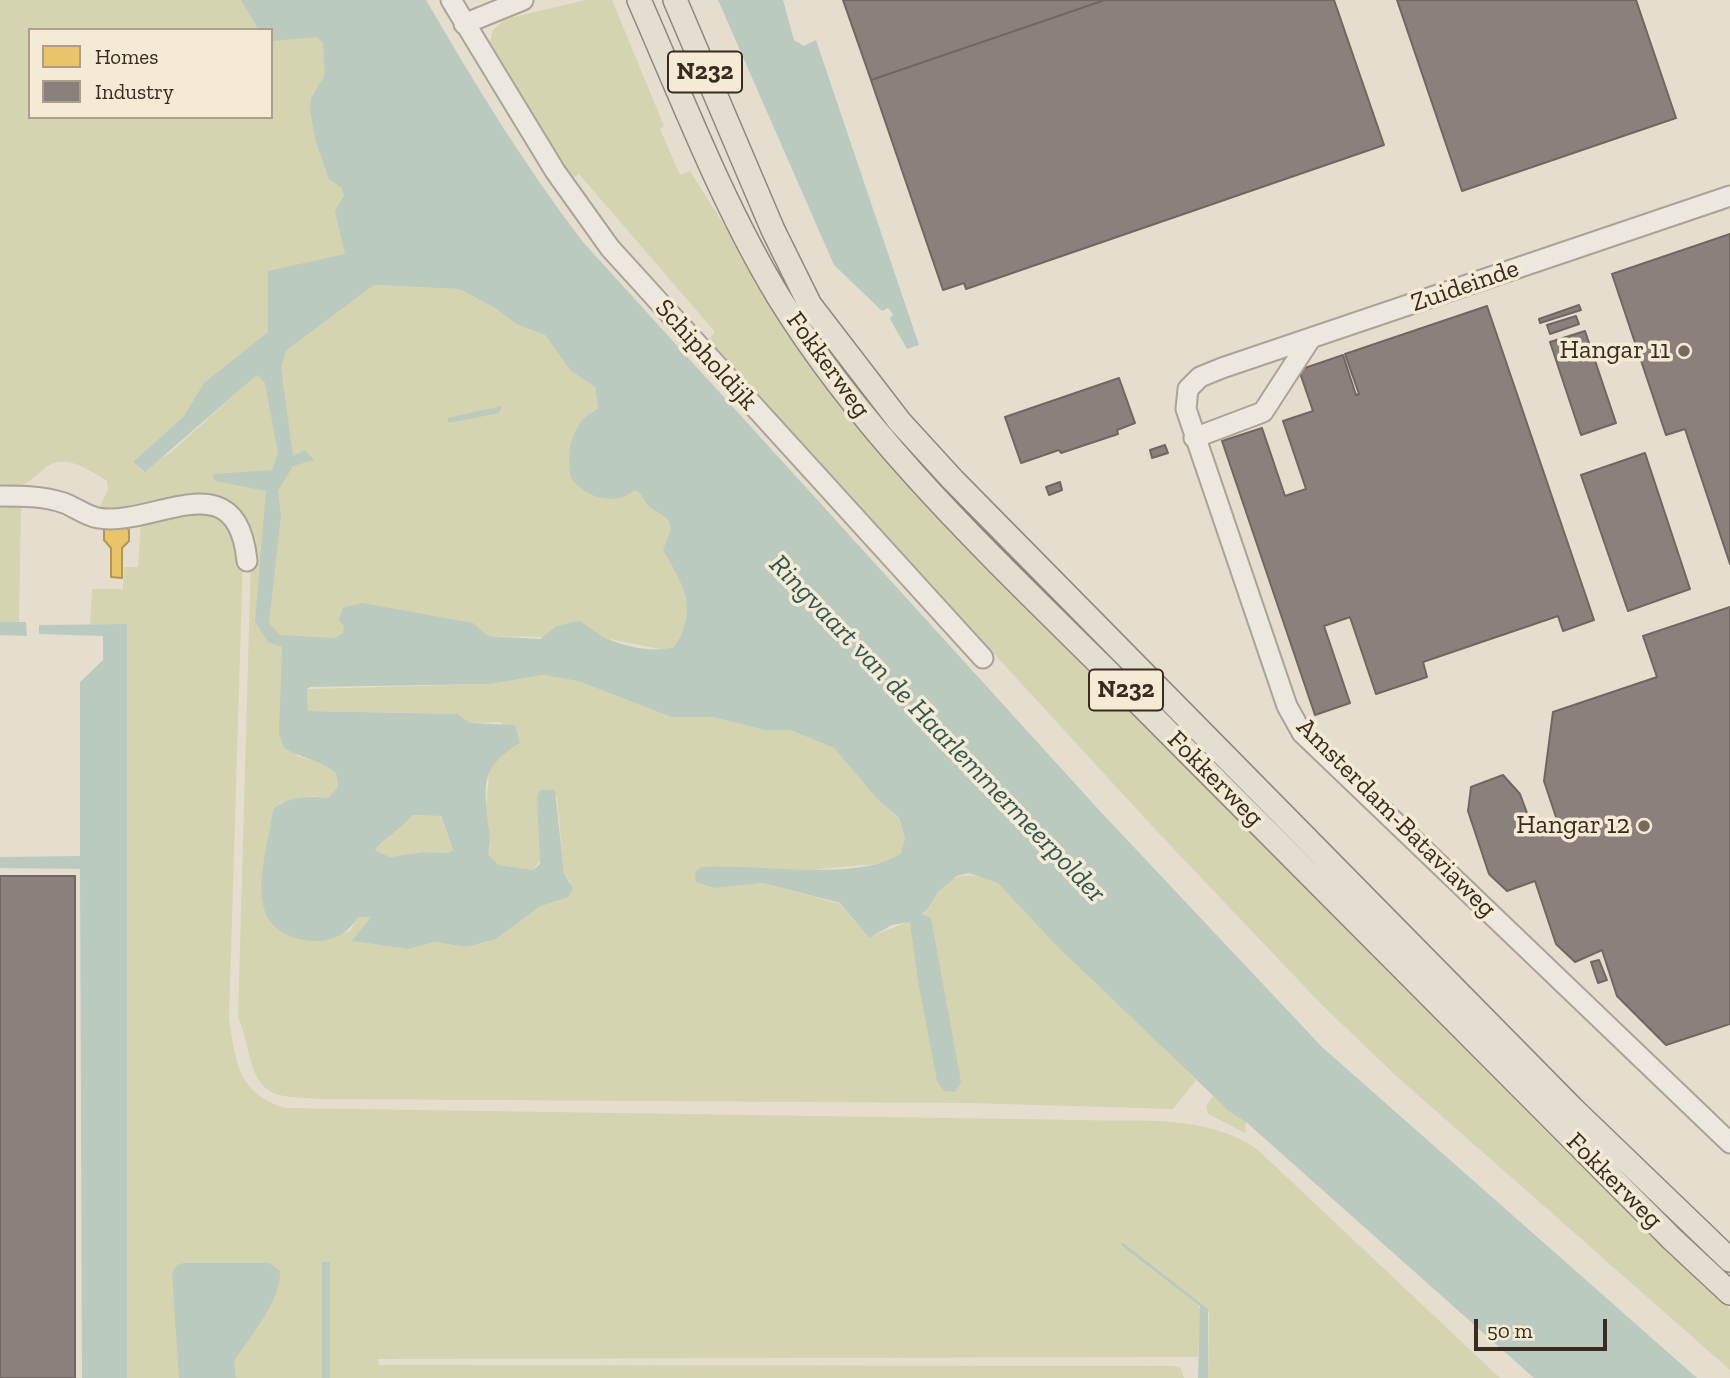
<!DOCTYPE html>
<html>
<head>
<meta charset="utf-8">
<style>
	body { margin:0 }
	#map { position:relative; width:1730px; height:1378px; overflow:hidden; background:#e5dece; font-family:"Zilla Slab",serif }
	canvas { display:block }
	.legend { position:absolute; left:28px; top:28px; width:245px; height:91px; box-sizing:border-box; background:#f5ebd5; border:2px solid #aa9e8c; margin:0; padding:9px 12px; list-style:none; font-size:21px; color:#392b1f }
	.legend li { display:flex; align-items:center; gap:14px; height:35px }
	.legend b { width:35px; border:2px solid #aa9e8c }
	.scale { position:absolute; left:1474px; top:1319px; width:133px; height:32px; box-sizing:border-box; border:4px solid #392b1f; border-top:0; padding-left:9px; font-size:21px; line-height:24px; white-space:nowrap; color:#392b1f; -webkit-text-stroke:5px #f5ebd5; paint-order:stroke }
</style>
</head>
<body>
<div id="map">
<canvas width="1730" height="1378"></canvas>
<ul class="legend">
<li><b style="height:19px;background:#e9c46a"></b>Homes</li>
<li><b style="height:19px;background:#8a817c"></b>Industry</li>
</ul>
<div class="scale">50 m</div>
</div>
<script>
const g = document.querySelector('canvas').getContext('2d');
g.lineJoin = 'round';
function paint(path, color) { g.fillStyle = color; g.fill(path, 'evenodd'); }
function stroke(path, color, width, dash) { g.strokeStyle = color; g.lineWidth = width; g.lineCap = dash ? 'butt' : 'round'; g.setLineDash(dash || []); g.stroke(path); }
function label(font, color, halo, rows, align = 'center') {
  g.font = font + ' "Zilla Slab",serif'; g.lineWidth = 7; g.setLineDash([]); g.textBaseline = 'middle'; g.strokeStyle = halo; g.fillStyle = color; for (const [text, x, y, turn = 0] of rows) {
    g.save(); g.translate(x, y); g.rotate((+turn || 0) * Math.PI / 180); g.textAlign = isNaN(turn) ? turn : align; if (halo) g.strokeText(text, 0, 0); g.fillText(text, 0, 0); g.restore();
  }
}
const green = new Path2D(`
	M0 0H296L323 43 326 54 325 75 344 196 345 255 184 416 133 462 142 470 170 453 264 368 374 285 459 289 495 308 516 324 545 335 572 371 595 387 598 408 590 412 671 526 688 604 687 622 674 647 664 650 605 638 488 636 476 626 345 627 343 633 335 638 282 637 297 756 325 764 336 773 338 787 328 798 313 796 279 803 339 934 350 931 358 917 372 916 353 941 408 949 434 942 467 947 496 939 539 907 559 901 570 881 564 873 557 797H537L542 858 533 870 499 865 488 854 491 846 486 809 489 772 496 758 520 743 501 722 469 723 458 714 308 711 307 689 491 684 543 675 578 681 671 717H713L765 730H790L834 748 878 800 899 819 905 838 901 853 887 863 819 869 714 888 763 883 840 904 869 938C885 929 918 921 928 910 931 906 933 899 936 895 952 871 974 872 998 883L1196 1080 1173 1109 969 1103 323 1099C309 1098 293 1098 279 1095 247 1087 250 1041 238 1017L251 556 229 508 129 512 98 510 108 490 107 481C36 434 54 486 0 491ZM30 30H271V117H30Z
	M586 0H612L664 126 660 129 680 175 690 171 825 386 891 466 1540 1126 1730 1309V1370L1394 1074 1320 1003 1153 827 707 341 715 332 579 174 570 180 489 46 493 30 505 19Z
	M0 501H15L21 508 19 622H0Z
	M199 508 230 523 243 558 229 1018C236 1062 237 1093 285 1108L1082 1120C1141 1122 1206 1114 1257 1149L1500 1378H1208L1209 1312 1195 1299 1201 1311 1198 1357 378 1359 379 1365 1175 1366 1181 1368 1184 1378H330V1263H322V1378H127V625L90 624 92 589H123L124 567H138L141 519Z
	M412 815 440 816 453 850 448 853 423 852 390 857 375 850C386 836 402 831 412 815Z
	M1213 1096 1246 1122 1245 1133 1208 1114 1206 1106Z`);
const water = new Path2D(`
	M241 0H426C475 84 524 165 583 242L1099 810 1322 1047 1697 1378H1534L1246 1122 1229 1111 1054 943 998 883 969 873 957 876 938 892 928 909 922 914 931 918 961 1082 955 1092 944 1091 937 1081 918 981 910 922 892 925 869 938 840 903 763 883 714 888 696 882 695 872 701 867C754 863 860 883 901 853L905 838 899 818 878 800 834 748 790 730H765L713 717H671L578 681 543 675 491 684 310 687 307 689 308 711 458 714 470 723 515 725 520 743C483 765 483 782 488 822 489 833 492 843 488 854L499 865 533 870 540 864 537 797 540 790H555L564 873 573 889 569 897 539 907 496 939 467 947 434 942 408 949 352 941 371 917H358C349 933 332 942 313 941 236 934 266 862 273 810 285 796 311 796 328 798L338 787 336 773C320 760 301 758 284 748L279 733 282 647 268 642 255 621 266 491 215 481 213 474 272 470 278 453 265 383 257 375 145 472 133 462 184 416 204 383 268 332V271L345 254 335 211 344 196 342 188 329 179 315 139 310 110 311 98 325 75 323 43 316 37 272 41 271 30H259ZM374 285 459 289 495 308 516 324 545 335 571 371 595 387 598 408C571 423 566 450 571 478 587 498 614 507 635 490 644 494 644 503 651 508 662 515 668 516 671 529L663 550C684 586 699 609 674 647 656 653 625 647 608 639 598 635 589 626 579 621L557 626 540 639 488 636 473 623 390 608 362 603 343 608 339 619 344 627 343 633 335 638 280 635 269 623 281 516 278 491 293 466 314 460 305 450 293 456 281 368 286 351ZM412 815 441 816 453 850 448 853 423 852 390 857 375 850C386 836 402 830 412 815Z
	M718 0H783L794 40 804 46 816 40 919 345 907 349 890 319 893 314 888 308 882 311 834 265Z
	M502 406 499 413 449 423 447 418Z
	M0 622H26L27 636 0 635Z
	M127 624V1378H82L80 869 0 868V857L80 856V682L103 660V636L39 634V625Z
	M1122 1242 1208 1309V1378H1198L1200 1306 1121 1245Z
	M322 1262H330V1378H322Z
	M184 1263H269L279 1270C286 1293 247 1342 234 1361L236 1378H179L172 1273 177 1265Z`);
const homes = new Path2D(`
	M112 523H122L129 530V541L122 548V578L111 577V548L104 540V530Z`);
const industry = new Path2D(`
	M843 0H1105L871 80Z
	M1105 0H1334L1384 145 966 289 964 283 943 290 871 80Z
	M1397 0H1636L1676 118 1462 191Z
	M1730 234V564L1685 429 1666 435 1612 274Z
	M1579 305 1581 310 1540 323 1539 319Z
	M1487 306 1594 620 1563 631 1558 616 1423 662 1427 677 1376 694 1350 617 1324 626 1350 703 1315 715 1222 441 1262 428 1285 496 1306 489 1283 421 1313 411 1299 370 1343 355 1356 395 1359 394 1345 354Z
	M1576 316 1579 324 1550 334 1547 325Z
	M1585 331 1616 423 1581 435 1550 342Z
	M1119 378 1135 423 1117 430 1118 434 1061 453 1059 450 1021 463 1005 417Z
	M1165 445 1168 453 1152 458 1150 450Z
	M1645 453 1690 589 1628 611 1581 475Z
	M1060 482 1062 490 1049 495 1046 487Z
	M1730 607V1024L1666 1045 1617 996 1602 950 1575 962 1556 944 1535 881 1507 891 1489 874 1468 811 1471 787 1503 775 1520 794 1534 832 1559 826 1544 781 1553 712 1657 677 1643 636Z
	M0 876H75V1378H0Z
	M1599 960 1607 980 1598 983 1591 962Z`);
const minor = new Path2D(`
	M451 0 555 171 610 248 983 658
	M464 24 523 0
	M1730 196 1222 368 1200 377 1188 389 1186 409 1287 706 1302 733 1730 1143
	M1194 438 1263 412 1311 338
	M0 496C21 496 44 496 64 503 75 507 86 516 98 518 153 528 237 458 247 561`);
const major = new Path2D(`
	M639 0C683 100 722 203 778 296 873 451 1014 577 1141 705 1318 883 1495 1060 1671 1238L1730 1293
	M675 0 773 230 810 305 900 422 953 480 1572 1108 1730 1260`);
const markers = [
	[1684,351,7,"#756a5c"],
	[1644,826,7,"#756a5c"]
];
const shields = [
	[705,72,74],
	[1126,690,74]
];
const shieldNames = [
	["N232",705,72],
	["N232",1126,690]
];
const streetNames = [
	["Zuideinde",1465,286,-19],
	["Schipholdijk",706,355,48],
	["Fokkerweg",828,365,54],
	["Fokkerweg",1215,779,45],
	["Amsterdam-Bataviaweg",1396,818,45],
	["Fokkerweg",1614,1181,45]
];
const poiNames = [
	["Hangar 11",1670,351],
	["Hangar 12",1630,826]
];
const waterNames = [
	["Ringvaart van de Haarlemmermeerpolder",937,729,46]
];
paint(green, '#d4d4b1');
paint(water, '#bacabf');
paint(homes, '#e9c46a');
stroke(homes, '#b49654', 2);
paint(industry, '#8a817c');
stroke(industry, '#726760', 2);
stroke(minor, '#aaa397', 23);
stroke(major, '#8f887e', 26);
stroke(minor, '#ede8df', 19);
stroke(major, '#e4ded1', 23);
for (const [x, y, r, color] of markers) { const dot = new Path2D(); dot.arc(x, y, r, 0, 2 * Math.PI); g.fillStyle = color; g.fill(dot); stroke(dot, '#f5ebd5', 2.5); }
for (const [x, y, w] of shields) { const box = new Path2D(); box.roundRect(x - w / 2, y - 20.5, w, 41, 5); g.fillStyle = '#f5ebd5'; g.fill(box); stroke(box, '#392b1f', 2); }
label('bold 24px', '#392b1f', null, shieldNames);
label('26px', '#392b1f', '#f5ebd5', streetNames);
label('26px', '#392b1f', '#f5ebd5', poiNames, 'right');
label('italic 28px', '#2e5855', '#f5ebd5', waterNames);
</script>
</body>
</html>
